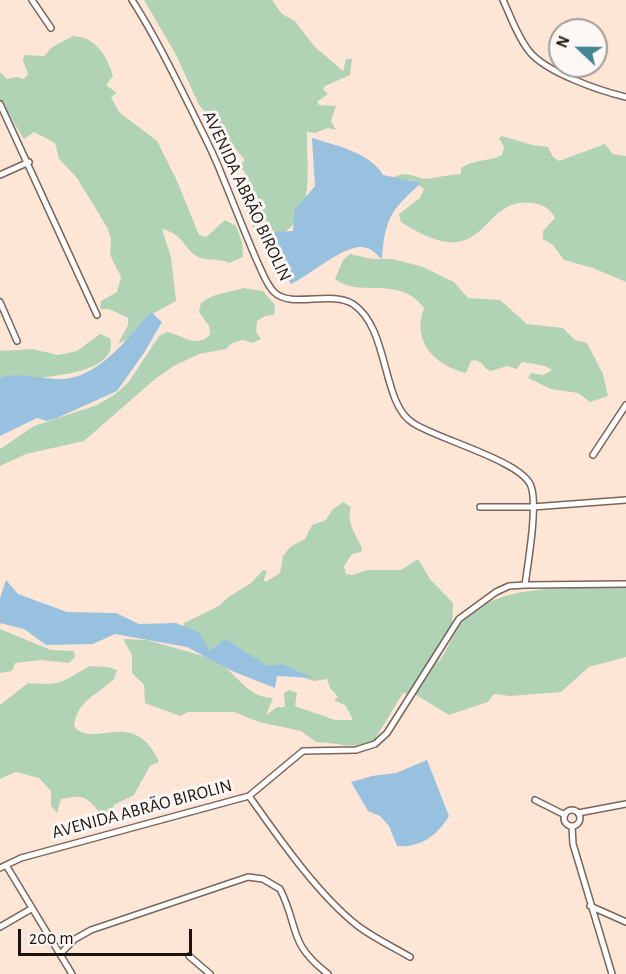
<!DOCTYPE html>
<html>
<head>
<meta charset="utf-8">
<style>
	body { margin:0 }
	#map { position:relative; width:626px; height:974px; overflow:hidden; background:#fee6d7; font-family:"Alegreya Sans",sans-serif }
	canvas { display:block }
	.north { position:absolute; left:548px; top:18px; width:60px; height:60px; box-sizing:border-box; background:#fcf7f4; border:2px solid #a29c98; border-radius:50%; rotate:292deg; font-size:16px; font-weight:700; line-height:24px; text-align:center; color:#1c140f }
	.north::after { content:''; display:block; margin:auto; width:21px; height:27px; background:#428694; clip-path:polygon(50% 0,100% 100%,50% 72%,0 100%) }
	.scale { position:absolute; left:18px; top:929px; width:174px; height:27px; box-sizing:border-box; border:3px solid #1c140f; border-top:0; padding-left:8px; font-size:18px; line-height:21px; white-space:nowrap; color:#1c140f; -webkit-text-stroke:4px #fcf7f4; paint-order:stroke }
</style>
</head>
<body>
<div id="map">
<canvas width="626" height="974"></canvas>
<div class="north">N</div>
<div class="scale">200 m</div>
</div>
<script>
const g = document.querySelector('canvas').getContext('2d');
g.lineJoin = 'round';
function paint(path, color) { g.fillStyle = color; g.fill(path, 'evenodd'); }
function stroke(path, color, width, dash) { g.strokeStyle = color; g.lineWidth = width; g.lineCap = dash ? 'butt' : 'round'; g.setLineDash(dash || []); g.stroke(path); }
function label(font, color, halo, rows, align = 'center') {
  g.font = font + ' "Alegreya Sans",sans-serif'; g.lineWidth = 6; g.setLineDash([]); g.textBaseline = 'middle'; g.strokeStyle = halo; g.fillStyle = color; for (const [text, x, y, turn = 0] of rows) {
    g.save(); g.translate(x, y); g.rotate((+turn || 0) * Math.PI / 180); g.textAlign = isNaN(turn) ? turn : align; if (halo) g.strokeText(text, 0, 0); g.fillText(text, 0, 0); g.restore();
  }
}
const green = new Path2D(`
	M144 0H272L282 14 295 21 314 46 343 71 346 59H352L350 75 325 86 323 89 328 94 317 102 319 105 336 106 331 121 336 130 328 128 315 133 307 132C306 169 318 223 272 238L262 233 259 241 246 210 242 193 245 172 235 164 244 162V159L199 105 176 55Z
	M73 36C96 37 107 56 113 76L106 85 117 93 111 97 119 112 157 141 177 181 199 235 206 237 225 220 236 226 242 242 243 257 229 263C218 258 210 261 201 258 186 254 185 234 162 229L171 257 176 301 154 313 133 336 118 344 128 325V318L109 309H100L101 301 117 292 121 277 110 255 111 240 108 229 77 178 59 159 55 143 34 132 24 139 0 100V72L7 79 16 77 24 79 28 74 23 61 24 55 44 56 51 48Z
	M502 136 532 145 548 147 553 157 559 161 605 144 613 154 626 156V282L593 268 564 260 553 245 543 239V231L555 218C550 208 543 205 533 203 493 197 489 238 457 242 439 245 415 231 401 222L399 214 420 198 424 189 411 180 393 182 389 179C413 167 415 182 432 178 442 177 450 174 461 174V168C473 159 489 162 502 155L504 147 499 138Z
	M350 254 372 259H393L423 267 454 282 468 298 500 300 527 324 563 328 575 340 587 343 603 374 608 396 590 402 578 393 551 389 528 378 531 373 543 375 552 370 545 366 522 362 517 369 507 366 491 371C482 369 483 358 471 361L466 373C435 366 411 341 424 308 399 274 360 299 335 279L343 260Z
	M244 288 263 291 275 305 274 315 265 316 257 321 256 332 261 339 252 343 243 340 232 343 226 349 199 354 174 366 155 379 84 441 26 454 0 466V449L34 426 97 405 114 395 128 383 159 336 167 332C183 335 195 349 210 335L209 326 199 312 201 303C211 294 230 292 244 288Z
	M100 334 110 338C122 379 24 378 0 380V351L32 349 58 355 77 351Z
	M343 502 351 507C346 523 356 534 362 548L361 552 352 554 344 566 346 574 352 575 367 570H401L418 559 430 579 453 603 452 626 437 665C447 651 454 630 466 618 502 581 579 589 626 588V657L589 667 561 692 510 696 494 694 488 702 449 715 416 695 403 693 374 741C357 751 336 742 316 742L301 731 259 722 234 712H188L180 716 145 703 144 685 132 673V655L123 639 147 640 207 657 183 628 184 623 219 606 227 598 251 583 263 570 267 571 264 579 265 582 280 573 283 556 290 547 305 539 312 525 326 520 332 510ZM226 668 295 675 314 681 327 679 330 688 338 697 334 700 346 706 353 720H335L295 706 297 693 289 690 284 693 285 707H277L266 715 273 698C252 698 241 681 226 668Z
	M0 629 51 650 74 651 75 657 69 663 41 660 15 663 12 671 0 673Z
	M90 666 108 667 117 670 114 679C98 695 77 700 74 726 93 751 134 705 159 762L150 766 134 795 114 805 112 811 117 819 115 822C99 820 95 799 80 797 74 796 66 799 61 799L57 813 51 806V791L39 778 16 772 0 779V705L28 683C64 686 60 682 90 666Z`);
const water = new Path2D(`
	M312 138C335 145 371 153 383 175L421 183C391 211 385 217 382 259 378 256 372 249 367 248 347 241 311 275 291 284L267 243 273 232 293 231 295 209 315 186Z
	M151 312 162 322 144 353 117 391 57 418 47 421 37 418 0 436V378C17 372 37 378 55 379 97 382 126 339 151 312Z
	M6 580 18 594 67 612 116 613 139 624 176 623 198 632 210 651 225 639 268 666 282 664 313 678 277 676 275 688 232 671 187 647 115 634 93 644 46 645 24 629 0 623V598Z
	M427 760 449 816C437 836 420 848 397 846L389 826 380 816 368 811 351 782 372 776 396 773Z`);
const street = new Path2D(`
	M32 0 51 28
	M132 0C155 36 173 73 192 111 202 132 213 152 221 173 233 202 244 231 257 261 262 271 266 284 274 292 291 309 331 290 353 304 390 329 381 403 413 423 437 439 522 461 531 486 538 505 528 563 525 585
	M503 0C511 17 517 36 529 51 545 72 600 91 626 97
	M0 104 97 315
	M0 175 29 162
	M0 302 17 341
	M593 455 626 405
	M480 507H532L626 500
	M249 796C278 837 319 896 358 926 374 938 393 947 410 957
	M535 800 565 815
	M564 818a8 8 0 1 1 16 0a8 8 0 1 1-16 0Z
	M578 813 626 804
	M572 826 573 844 612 974
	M6 865 72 974
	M0 868 21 858 249 796 303 751 356 750 375 744 387 733 459 619 496 592 509 586 525 585 626 584
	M590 906 626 922
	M0 927 31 909
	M61 953 75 939 91 930 248 877 263 879 280 889C300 929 287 942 328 974
	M189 956 210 974`);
const streetNames = [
	["AVENIDA ABRÃO BIROLIN",247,196,65],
	["AVENIDA ABRÃO BIROLIN",142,809,-15]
];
paint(green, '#b1d3b5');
paint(water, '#98c1e0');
stroke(street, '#7a6559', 8);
stroke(street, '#fff', 5);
label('18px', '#1c140f', '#fcf7f4', streetNames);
</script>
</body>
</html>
